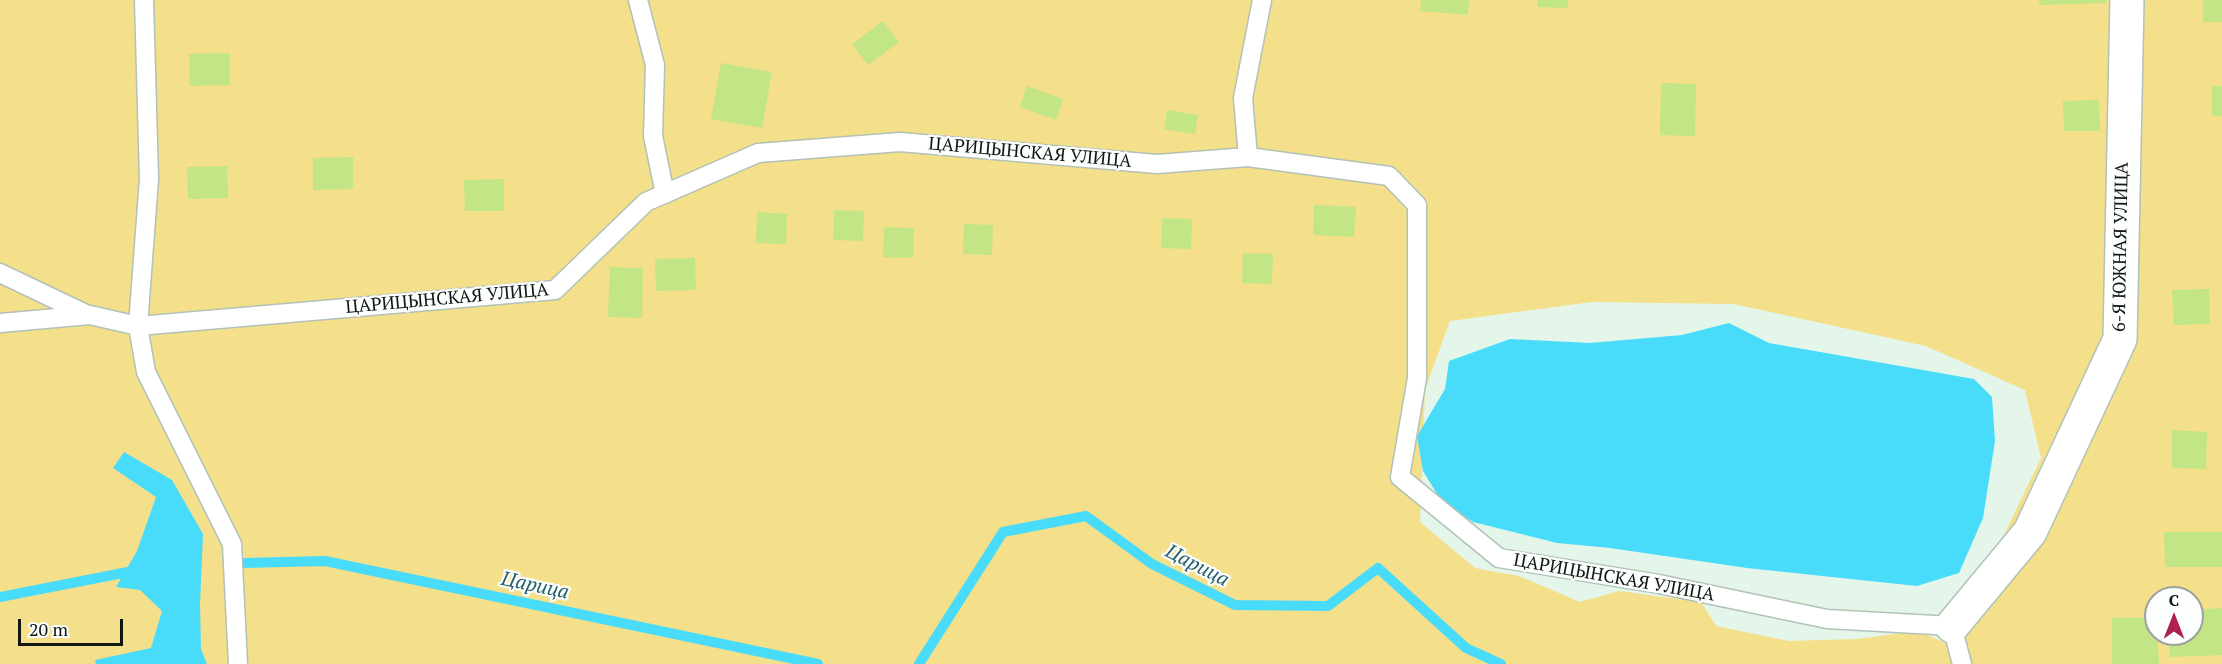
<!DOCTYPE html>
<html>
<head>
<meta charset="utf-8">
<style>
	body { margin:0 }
	#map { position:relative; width:2222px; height:664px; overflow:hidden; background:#e4f5e9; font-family:"PT Serif",serif }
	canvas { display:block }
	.north { position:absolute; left:2144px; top:586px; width:60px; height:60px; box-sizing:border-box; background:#fbfefc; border:2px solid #9da19e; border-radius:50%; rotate:0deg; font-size:16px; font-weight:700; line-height:24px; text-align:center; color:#101612 }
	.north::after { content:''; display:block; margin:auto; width:21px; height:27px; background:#af1f50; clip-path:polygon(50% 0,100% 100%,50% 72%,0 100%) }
	.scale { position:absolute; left:18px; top:619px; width:105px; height:27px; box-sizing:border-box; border:3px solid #101612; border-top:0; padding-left:8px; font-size:18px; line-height:21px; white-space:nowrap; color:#101612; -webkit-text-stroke:4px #fbfefc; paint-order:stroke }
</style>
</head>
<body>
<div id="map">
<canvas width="2222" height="664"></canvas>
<div class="north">С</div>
<div class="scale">20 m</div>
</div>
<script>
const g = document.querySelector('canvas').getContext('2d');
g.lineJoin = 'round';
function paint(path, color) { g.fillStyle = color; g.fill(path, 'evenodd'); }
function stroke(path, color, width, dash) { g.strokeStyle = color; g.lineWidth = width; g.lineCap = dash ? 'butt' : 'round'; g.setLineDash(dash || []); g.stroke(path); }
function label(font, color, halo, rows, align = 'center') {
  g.font = font + ' "PT Serif",serif'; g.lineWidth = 4.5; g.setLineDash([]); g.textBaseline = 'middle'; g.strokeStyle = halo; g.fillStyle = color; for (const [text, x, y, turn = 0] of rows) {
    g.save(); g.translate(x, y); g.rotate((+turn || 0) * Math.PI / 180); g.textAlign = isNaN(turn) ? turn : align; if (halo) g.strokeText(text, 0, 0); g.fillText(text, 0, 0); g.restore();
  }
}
const green = new Path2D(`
	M0 0H2222V664H0ZM1592 302 1734 304 1926 346 2025 390 2041 458 1951 645 1917 631 1857 639 1789 641 1716 626 1701 602 1619 591 1580 602 1519 576 1475 568 1420 522 1425 390 1450 321ZM2156 598H2192V634H2156Z`);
const water = new Path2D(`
	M1729 323 1769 343 1974 379 1992 397 1995 441 1983 518 1959 573 1917 586 1747 568 1610 548 1557 543 1473 522 1442 502 1423 471 1417 436 1445 389 1449 361 1510 339 1590 343 1682 335Z
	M124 452 172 480 203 534 200 604 201 649 207 664H96L95 660 151 648 162 611 140 590 116 587 137 551 156 497 113 468Z`);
const stream = new Path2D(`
	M244 563 325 561 818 664
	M0 597 138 570
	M919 664 1003 532 1086 516 1152 564 1235 605 1328 606 1378 568 1466 648 1501 664`);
const building = new Path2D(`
	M1421 0H1469L1468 15 1420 11Z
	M1538 0H1568V8L1538 7Z
	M2039 0H2107V3L2039 5Z
	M2203 0H2222V22H2203Z
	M883 21 899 42 868 65 852 44Z
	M229 53 230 85 190 86 189 54Z
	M721 63 772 72 762 128 711 119Z
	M1661 83 1696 84 1695 136 1660 135Z
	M1027 86 1063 99 1056 120 1020 107Z
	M2212 86H2222V116H2212Z
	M2099 100 2100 131H2064L2063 101Z
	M1167 110 1198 115 1195 134 1164 129Z
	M353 157V189L313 190V158Z
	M227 166 228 198 188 199 187 167Z
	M504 179V211H465L464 180Z
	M1314 205 1356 207 1354 237 1313 235Z
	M834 210 864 211 863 241 833 240Z
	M757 212 787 214 786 244 756 243Z
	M1162 218 1192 219 1191 249 1161 248Z
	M964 224 993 225 992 255 963 254Z
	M884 227 914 228 913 258 883 257Z
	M1243 253 1273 254 1272 284 1242 283Z
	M695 258 696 290 656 291 655 259Z
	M610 267 643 268 642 318 608 317Z
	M2209 289 2210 324 2174 325 2172 290Z
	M2172 430 2207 432 2206 469 2172 468Z
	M2164 532H2222V567H2165Z
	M2222 608V655L2170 657 2169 634H2192V610Z
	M2156 617 2159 664H2112V618Z`);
const lane = new Path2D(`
	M638 0 655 65 653 136 665 194
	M1248 157 1243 98 1262 0
	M0 273 88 315
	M0 323 90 315 138 326 149 179 144 0
	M238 664 232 544 146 372 138 326 555 290 646 202 758 153 900 142 1157 164 1248 157 1389 176 1417 205V378L1400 477 1499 558 1659 584 1827 619 1952 626 1962 664`);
const street = new Path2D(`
	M1952 626 2030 532 2120 339 2127 0`);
const streetNames = [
	["ЦАРИЦЫНСКАЯ УЛИЦА",1030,153,5],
	["6-Я ЮЖНАЯ УЛИЦА",2121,247,-89],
	["ЦАРИЦЫНСКАЯ УЛИЦА",447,299,-5],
	["ЦАРИЦЫНСКАЯ УЛИЦА",1614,578,10]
];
const waterNames = [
	["Царица",1197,566,27],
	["Царица",535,586,12]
];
paint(green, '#f4df8a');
paint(water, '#49dcfa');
stroke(stream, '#49dcfa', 10);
paint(building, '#c2e586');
stroke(lane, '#b1c2b6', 21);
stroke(street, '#b1c2b6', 36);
stroke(lane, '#fff', 18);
stroke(street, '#fff', 33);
label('18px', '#101612', '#fbfefc', streetNames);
label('italic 20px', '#255f6c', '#fbfefc', waterNames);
</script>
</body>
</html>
